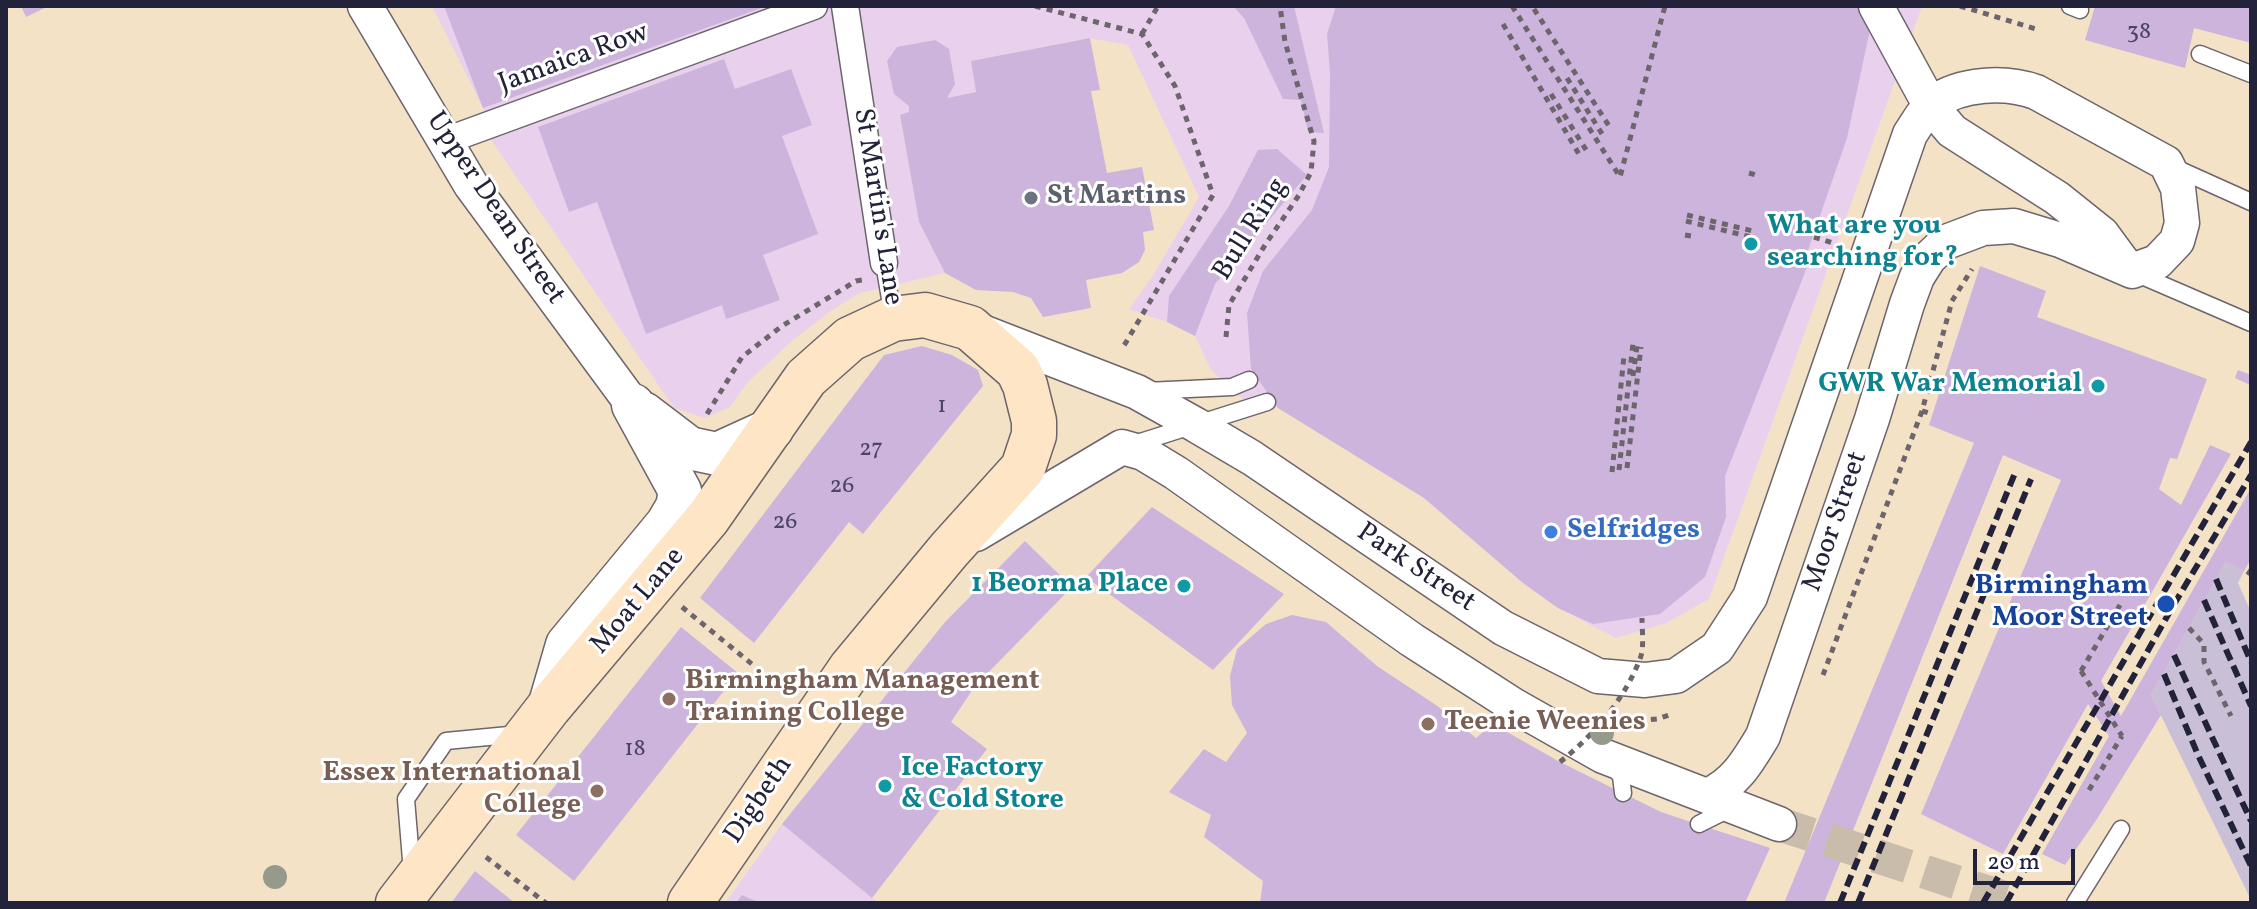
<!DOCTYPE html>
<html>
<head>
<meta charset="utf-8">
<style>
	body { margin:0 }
	#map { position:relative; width:2257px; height:909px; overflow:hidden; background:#f4e2c7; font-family:Vollkorn,serif }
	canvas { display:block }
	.frame { position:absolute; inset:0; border:8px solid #22223b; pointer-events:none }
	.scale { position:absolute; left:1973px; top:849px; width:102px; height:36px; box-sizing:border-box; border:4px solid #22223b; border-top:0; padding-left:10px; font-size:24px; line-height:28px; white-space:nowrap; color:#22223b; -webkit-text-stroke:6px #fff; paint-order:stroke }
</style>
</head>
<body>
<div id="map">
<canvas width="2257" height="909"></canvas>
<div class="frame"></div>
<div class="scale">20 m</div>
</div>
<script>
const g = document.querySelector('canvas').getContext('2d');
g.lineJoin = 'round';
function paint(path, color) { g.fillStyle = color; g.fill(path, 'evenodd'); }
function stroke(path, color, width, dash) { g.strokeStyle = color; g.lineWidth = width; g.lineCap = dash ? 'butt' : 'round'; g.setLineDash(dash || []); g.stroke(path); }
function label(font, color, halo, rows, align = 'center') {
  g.font = font + ' Vollkorn,serif'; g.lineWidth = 6; g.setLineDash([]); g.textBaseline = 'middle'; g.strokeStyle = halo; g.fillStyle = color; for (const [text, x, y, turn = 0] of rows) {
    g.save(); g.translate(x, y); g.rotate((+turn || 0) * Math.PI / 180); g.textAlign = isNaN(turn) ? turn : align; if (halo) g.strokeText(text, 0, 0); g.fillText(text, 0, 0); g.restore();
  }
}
const built = new Path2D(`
	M432 6H1922L1709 599 1666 623 1616 638 1558 608 1523 583 1424 498 1278 408 1249 403 1234 393 1210 368 1195 336 1167 322 1129 309 1152 277 1199 197 1128 45 1089 38 971 61 976 92 909 106V112L900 116 919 222 945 273 860 293 832 310 793 340 748 382 730 407 705 418 674 408 489 137 483 108Z
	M782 824 872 898 880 903H725Z`);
const industrial = new Path2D(`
	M2226 562 2244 571 2238 583 2251 612V900L2151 695Z`);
const building = new Path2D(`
	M21 6H49L26 17Z
	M444 6H767L483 108Z
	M1233 6H1294L1324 133 1308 132 1301 100 1283 99 1244 18Z
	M1336 6H1875L1847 138 1805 259 1809 262 1725 476 1726 517 1705 577 1660 614 1593 624 1558 608 1523 583 1424 498 1278 408 1251 369 1247 313 1263 271 1312 210 1329 167 1330 73 1327 34Z
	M2095 6H2251V43L2194 28 2185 68 2085 40Z
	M1090 38 1100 90 1091 91 1107 173 1142 167 1154 230 1143 232 1145 250 1139 262 1122 273 1086 280 1091 308 1043 317 1031 298 1013 292 976 290 945 273 919 222 900 115 909 112V106L894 94 887 61 897 47 935 40 949 49 955 84 947 98 976 92 971 61Z
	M724 59 735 89 791 69 812 125 782 136 818 234 763 255 780 300 726 319 722 305 646 334 597 202 569 212 538 127Z
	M1277 149 1307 175 1215 284 1195 336 1167 322 1169 296 1229 206 1258 150Z
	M1980 266 2046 291 2037 317 2207 379 2177 459 2170 458 2159 489 2181 505 2210 445 2231 454 2101 681 2121 716 2251 488V559L2244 571 2226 562 2151 695 2161 715 2097 819 2065 865 2042 854 2109 736 2088 704 2003 854 1921 814 2061 480 2003 455 1824 903H1784L1974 443 1929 425Z
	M922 346 952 355 978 370 983 386 863 534 849 522 754 643 700 598 884 355Z
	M2238 370 2251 375 2250 385 2235 378Z
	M1152 507 1284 594 1213 670 1086 577Z
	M1025 541 1072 587 975 686 951 722 987 749 872 898 782 824 945 622Z
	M1292 615 1326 622 1377 666 1436 705 1476 738 1493 724 1560 762 1661 812 1770 848 1745 903H1260L1263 881 1204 837 1211 815 1169 792 1204 749 1226 762 1247 733 1232 705 1230 676 1237 649 1266 624Z
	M681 627 738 673 574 881 516 835Z
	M475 871 515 903H451Z
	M742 895 760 903H736Z`);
const minorTunnel = new Path2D(`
	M1779 824 2020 903`);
const path = new Path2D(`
	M1035 6 1142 34 1175 86 1213 195 1122 349
	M1512 6 1620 177 1665 6
	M1960 6 2036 29
	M1534 9 1609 126
	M1503 24 1580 156
	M1142 34 1158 6
	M1567 78 1604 137
	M1551 94 1588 153
	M1749 173 1759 176
	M1687 215 1757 232
	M1686 221 1755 238
	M1685 235 1691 236
	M1814 237 1836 244
	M1226 337 1229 305 1265 245 1299 195 1311 172 1314 141 1285 42 1280 6
	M1633 376 1637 346
	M1922 411 1932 414
	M707 414 742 357 782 326 856 281 862 280
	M1627 468 1641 347
	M1619 470 1633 343
	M1612 472 1624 356
	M2251 570 2247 576 2251 578
	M682 607 769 678
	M2189 628 2204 644V662L2231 716
	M2081 671 2120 605
	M1823 675 1922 411 1952 301 1972 269
	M1615 723 1657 719 1672 714
	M2089 790 2122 736
	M486 857 546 903`);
const service = new Path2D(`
	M2070 6 2080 10
	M2200 54 2251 74
	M2171 166 2251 202
	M884 263 893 317
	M2135 273 2251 323
	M1146 391 1232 387 1249 380
	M1131 445 1267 402
	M1612 766 1621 776 1623 793
	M1699 824 1731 808
	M412 872 406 799 446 741 519 734
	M2075 903 2121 829`);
const pedestrian = new Path2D(`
	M845 6 884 263
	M445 141 814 6`);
const minor = new Path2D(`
	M365 6 471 185 633 405
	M1876 6 1930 105 1952 131 2057 198 2102 234 2127 268
	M985 333 1137 392 1196 425 1252 458 1503 628 1598 676 1645 680 1676 676 1717 648 1750 597 1910 134C1917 124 1924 110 1933 103 1961 83 2005 81 2036 92L2166 163 2178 188 2182 223 2177 241 2157 262 2132 271 2060 240 2014 226 1983 228 1946 242 1929 258 1917 277 1907 304 1872 419 1763 736C1748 761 1735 784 1707 796
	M976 534 1122 447 1143 453 1176 473 1412 640 1513 705 1603 756 1779 824`);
const tertiary = new Path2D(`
	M643 413 689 448 717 454 772 429
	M549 707 567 645 667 524 677 507 680 491 633 405`);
const secondary = new Path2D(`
	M398 903 549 707 708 518 806 378 850 339 893 319 925 315 970 328 1018 370 1025 385 1034 421V435L1023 468 949 550 851 668 690 903`);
const rail = new Path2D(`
	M2216 579 2251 662
	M2204 600 2251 706
	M2174 655 2251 821
	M2164 674 2198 755 2251 866
	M1840 903 2015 473
	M1858 903 2031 479
	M1983 903 2251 442
	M2006 903 2173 606 2251 475`);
const pathBridge = new Path2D(`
	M2081 671 2122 736
	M1560 762C1594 735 1626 698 1641 656 1644 645 1642 630 1642 618`);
const trees = [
	[1602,733],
	[275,877]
];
const markers = [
	[1031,198,8,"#6b7280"],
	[1751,244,8,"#0f9aa8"],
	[2098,386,8,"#0f9aa8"],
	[1551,532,8,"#3f7fe0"],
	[1184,586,8,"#0f9aa8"],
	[2166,604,10,"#1a4fb4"],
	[669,699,8,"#8d6e63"],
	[1428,724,8,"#8d6e63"],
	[885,786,8,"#0f9aa8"],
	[597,791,8,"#8d6e63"]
];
const numberNames = [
	["38",2139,34],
	["1",942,408],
	["27",871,451],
	["26",842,488],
	["26",785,524],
	["18",635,751]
];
const streetNames = [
	["Jamaica Row",574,60,-20],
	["St Martin's Lane",876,207,81],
	["Upper Dean Street",494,209,56],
	["Bull Ring",1252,230,-58],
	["Moor Street",1837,522,-71],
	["Park Street",1415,569,34],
	["Moat Lane",639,602,-50],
	["Digbeth",760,801,-56]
];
const worshipNames = [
	["St Martins",1047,198]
];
const cultureNames = [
	["What are you",1767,228],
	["searching for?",1767,260],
	["GWR War Memorial",2082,386,"right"],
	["1 Beorma Place",1168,586,"right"],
	["Ice Factory",901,770],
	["& Cold Store",901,802]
];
const shopNames = [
	["Selfridges",1567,532]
];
const transitNames = [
	["Birmingham",2148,588],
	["Moor Street",2148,620]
];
const educationNames = [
	["Birmingham Management",685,683],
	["Training College",685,715],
	["Teenie Weenies",1444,724],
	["Essex International",581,775,"right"],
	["College",581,807,"right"]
];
paint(built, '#e9d1ed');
paint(industrial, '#c9bfd7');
paint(building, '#ccb4dd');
stroke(minorTunnel, '#cabcab', 34, [34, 17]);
stroke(service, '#6c656c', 19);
stroke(pedestrian, '#6c656c', 29);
stroke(minor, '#6c656c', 37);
stroke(tertiary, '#6c656c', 45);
stroke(secondary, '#6c656c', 47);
stroke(path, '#6c656c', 5, [6, 6]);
stroke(service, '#fff', 16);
stroke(pedestrian, '#fff', 26);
stroke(minor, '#fff', 34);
stroke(tertiary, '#fff', 42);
stroke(secondary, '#fde5c5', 44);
stroke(rail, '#22223b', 6, [12, 6]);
stroke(pathBridge, '#6c656c', 5, [6, 6]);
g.fillStyle = '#959a8a';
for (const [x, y] of trees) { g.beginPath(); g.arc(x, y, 12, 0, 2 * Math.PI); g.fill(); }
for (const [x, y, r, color] of markers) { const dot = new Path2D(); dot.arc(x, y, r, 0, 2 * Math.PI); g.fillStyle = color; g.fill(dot); stroke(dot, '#fff', 3); }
label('24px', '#4c4664', null, numberNames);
label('28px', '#22223b', '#fff', streetNames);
label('bold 28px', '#5b616d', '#fff', worshipNames, 'left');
label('bold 28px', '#0d838f', '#fff', cultureNames, 'left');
label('bold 28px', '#366cbe', '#fff', shopNames, 'left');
label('bold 28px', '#164399', '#fff', transitNames, 'right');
label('bold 28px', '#785e54', '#fff', educationNames, 'left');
</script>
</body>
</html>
